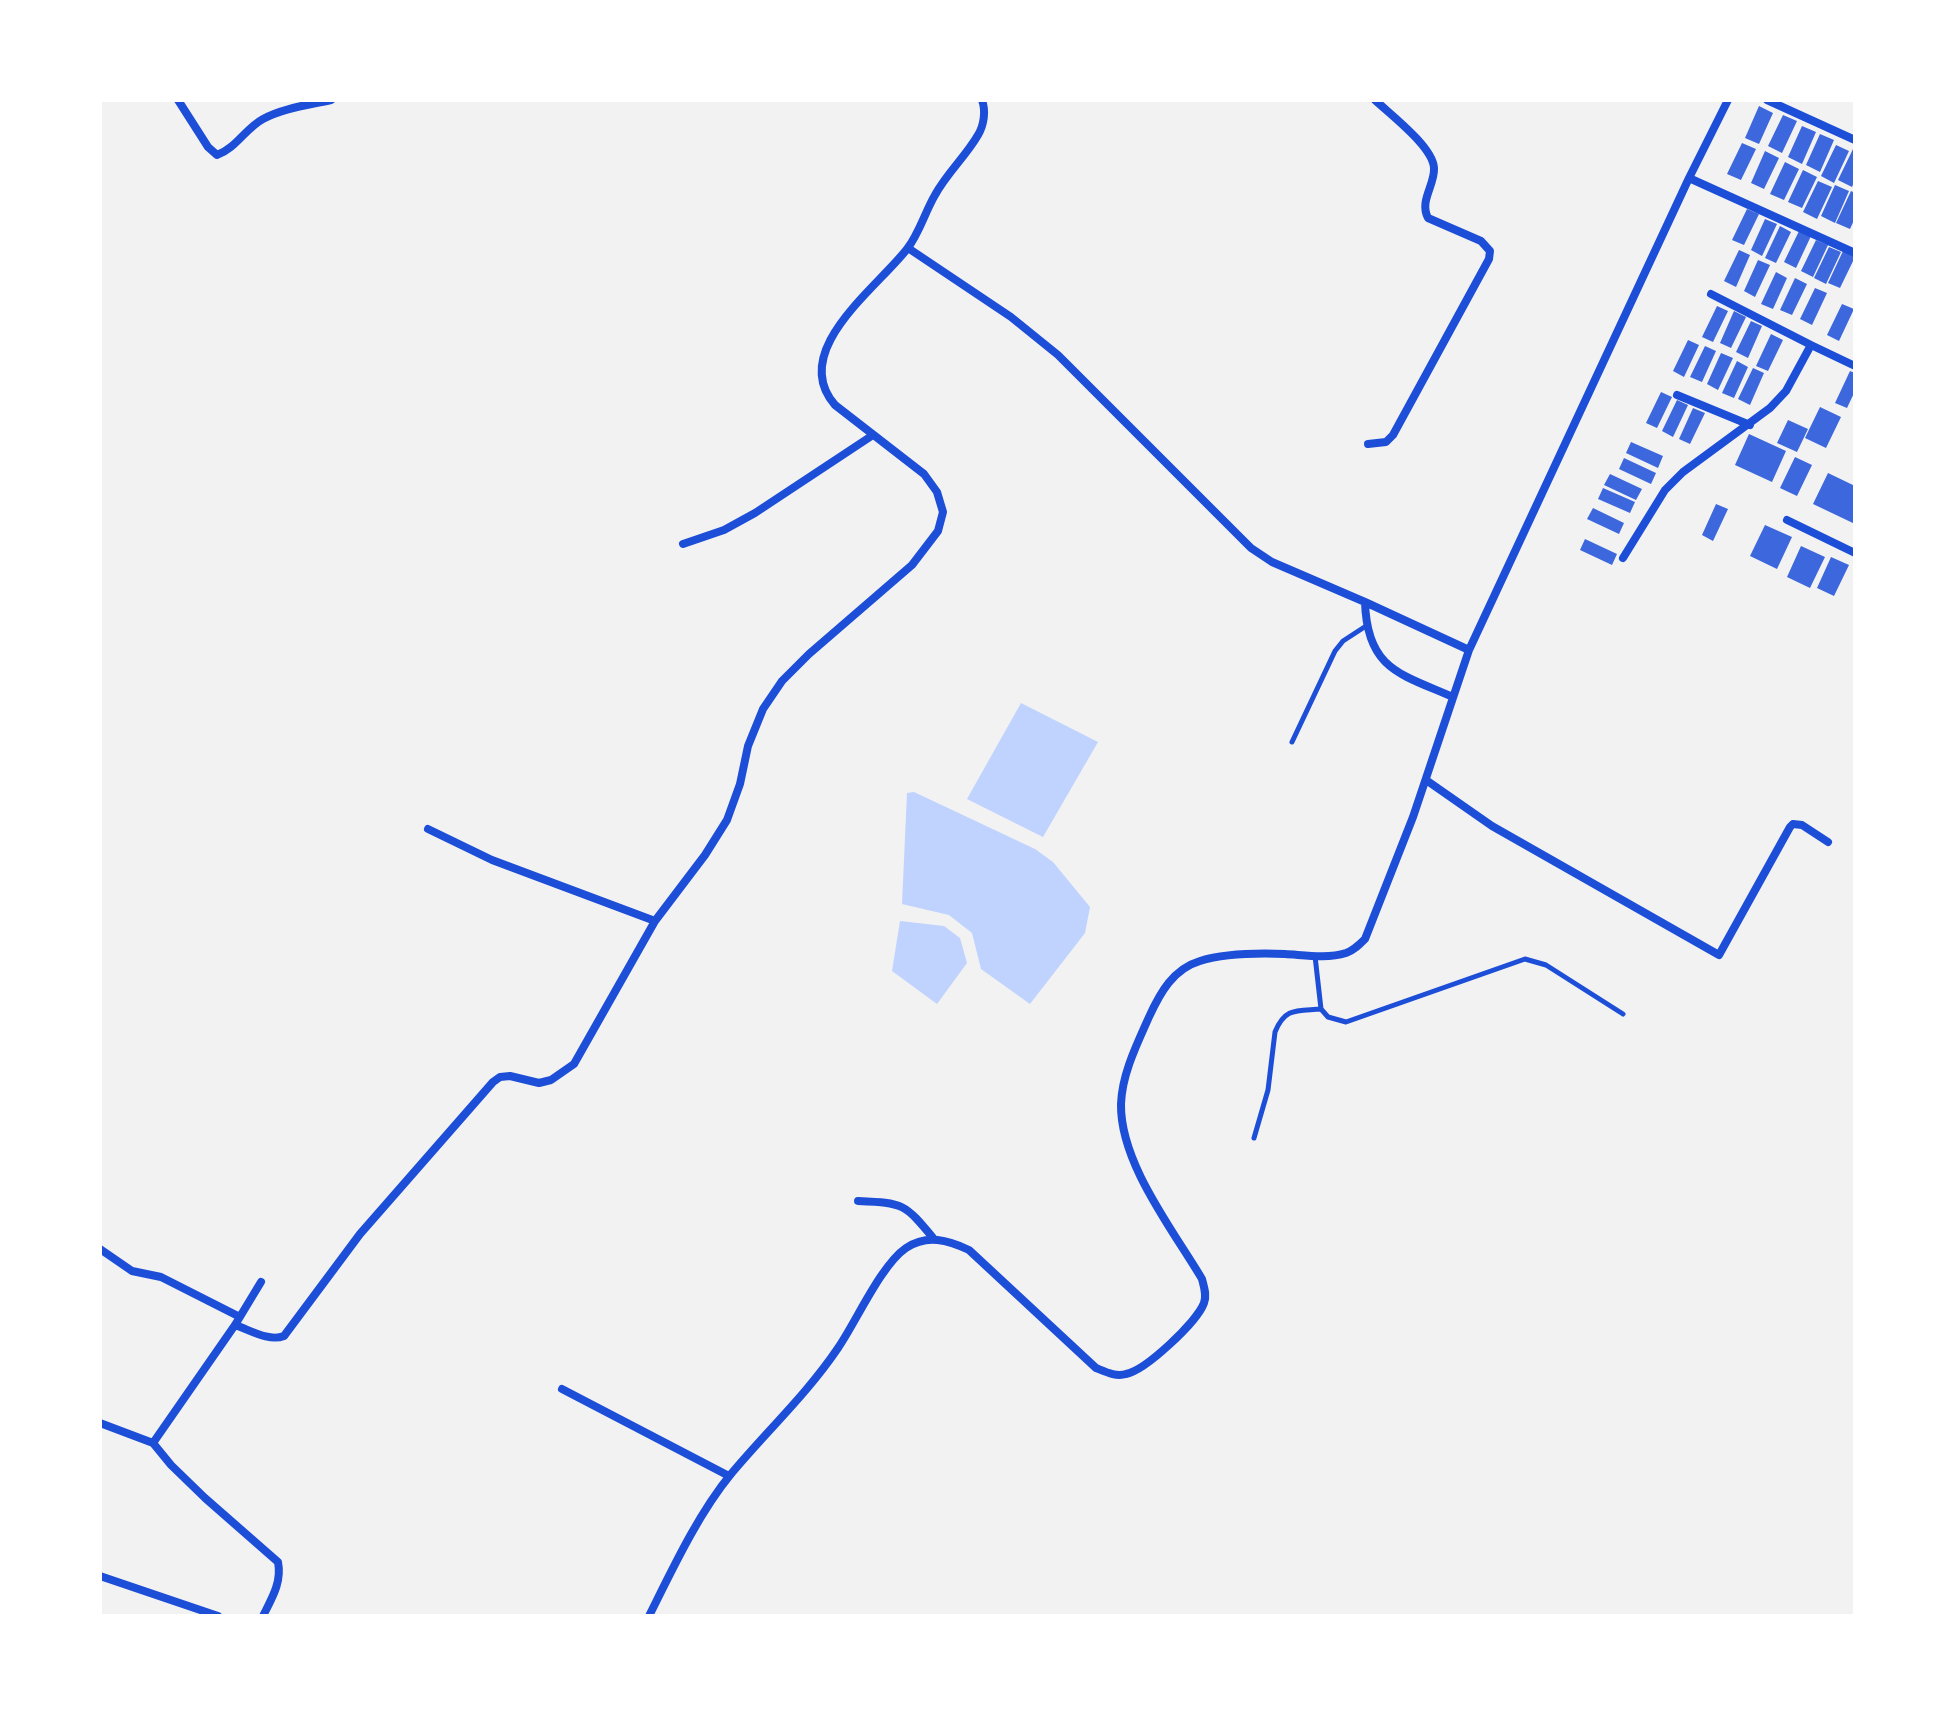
<!DOCTYPE html>
<html>
<head>
<meta charset="utf-8">
<style>
	body { margin:0 }
	#map { position:relative; width:1955px; height:1716px; overflow:hidden; background:#f2f2f2; font-family:"Source Sans 3",sans-serif }
	canvas { display:block }
	.frame { position:absolute; inset:0; border:102px solid #fff; pointer-events:none }
</style>
</head>
<body>
<div id="map">
<canvas width="1955" height="1716"></canvas>
<div class="frame"></div>
</div>
<script>
const g = document.querySelector('canvas').getContext('2d');
g.lineJoin = 'round';
function paint(path, color) { g.fillStyle = color; g.fill(path, 'evenodd'); }
function stroke(path, color, width, dash) { g.strokeStyle = color; g.lineWidth = width; g.lineCap = dash ? 'butt' : 'round'; g.setLineDash(dash || []); g.stroke(path); }
const water = new Path2D(`
	M1021 703 1098 742 1043 837 967 799Z
	M914 792 1035 849 1053 862 1090 907 1085 933 1030 1004 981 969 972 933 949 915 902 904 907 793Z
	M900 921 944 926 960 938 967 963 937 1004 892 971Z`);
const building = new Path2D(`
	M1759 106 1773 113 1759 144 1745 138Z
	M1783 115 1797 121 1782 153 1768 146Z
	M1802 126 1816 132 1802 164 1788 157Z
	M1820 134 1834 140 1820 172 1806 165Z
	M1742 143 1756 149 1741 180 1727 174Z
	M1836 145 1849 151 1834 183 1821 176Z
	M1853 149 1855 150V180L1852 187 1838 180Z
	M1765 151 1779 158 1764 189 1751 183Z
	M1785 162 1799 169 1784 200 1770 194Z
	M1803 170 1817 177 1802 208 1788 202Z
	M1818 181 1832 187 1817 219 1803 212Z
	M1835 185 1849 191 1835 223 1821 216Z
	M1851 191 1855 193V218L1850 229 1836 223Z
	M1747 209 1759 214 1744 245 1732 240Z
	M1765 219 1777 224 1762 256 1751 250Z
	M1780 226 1791 232 1776 263 1765 258Z
	M1799 231 1811 236 1796 268 1784 262Z
	M1816 240 1828 245 1813 277 1801 271Z
	M1829 247 1841 252 1826 284 1814 278Z
	M1739 250 1750 255 1736 287 1724 281Z
	M1843 251 1855 257 1840 288 1828 283Z
	M1758 260 1770 265 1755 297 1744 291Z
	M1776 272 1787 278 1773 309 1761 304Z
	M1795 278 1807 284 1792 315 1780 310Z
	M1815 288 1827 293 1812 325 1800 319Z
	M1842 304 1854 309 1839 341 1827 335Z
	M1717 306 1728 311 1713 342 1702 337Z
	M1734 311 1746 317 1731 348 1720 343Z
	M1751 321 1762 326 1748 358 1736 352Z
	M1771 334 1783 340 1768 371 1756 366Z
	M1688 340 1699 345 1684 377 1673 371Z
	M1705 346 1716 351 1702 382 1690 377Z
	M1721 353 1733 358 1718 390 1707 384Z
	M1737 361 1748 367 1734 398 1722 393Z
	M1753 368 1764 373 1750 405 1738 399Z
	M1850 371 1855 373V391L1847 408 1835 403Z
	M1661 392 1672 397 1657 428 1646 423Z
	M1677 400 1688 405 1673 437 1662 431Z
	M1820 407 1841 417 1826 448 1805 438Z
	M1693 408 1705 413 1690 444 1679 439Z
	M1788 420 1808 429 1797 452 1777 443Z
	M1749 434 1786 451 1772 482 1735 465Z
	M1631 442 1663 456 1658 468 1626 453Z
	M1795 457 1812 465 1797 496 1780 488Z
	M1624 458 1656 473 1651 484 1619 469Z
	M1828 473 1855 486V524L1813 504Z
	M1610 474 1642 489 1636 500 1604 485Z
	M1603 488 1635 502 1630 513 1598 499Z
	M1716 504 1728 509 1713 541 1702 535Z
	M1593 508 1624 523 1619 534 1587 519Z
	M1765 525 1792 537 1777 569 1750 556Z
	M1585 539 1617 554 1612 565 1580 550Z
	M1801 546 1825 557 1810 588 1787 577Z
	M1831 557 1849 565 1834 596 1817 588Z`);
const service = new Path2D(`
	M1292 742 1335 651 1343 641 1366 626
	M1315 956 1321 1009 1328 1017 1346 1022 1525 959 1546 965 1623 1014
	M1254 1138 1268 1090 1275 1032C1285 1007 1297 1011 1321 1009`);
const minor = new Path2D(`
	M178 100 208 147 217 155C235 149 246 128 263 119 283 108 309 105 331 100
	M1767 100 1855 140
	M1689 178 1855 253
	M908 248 1011 317 1058 355 1251 548 1272 562 1365 602C1367 669 1400 674 1453 697
	M1711 294 1811 345
	M1677 395 1750 425
	M1368 444 1386 442 1393 435 1489 259 1490 251 1481 241 1428 218C1419 201 1435 185 1434 168 1433 147 1391 115 1375 100
	M1787 520 1855 553
	M683 544 724 530 755 513 873 435
	M1623 558 1665 490 1683 472 1770 408 1786 391 1811 345 1855 366
	M1365 602 1469 650
	M1426 780 1492 826 1719 955 1790 827 1793 824 1802 825 1828 842
	M428 829 492 860 655 921
	M858 1201C904 1203 904 1203 934 1239
	M100 1249 132 1271 161 1277 240 1317
	M235 1325C250 1330 269 1342 284 1336L360 1234 493 1082 500 1077 510 1076 539 1083 551 1080 574 1064 655 921 705 855 727 820 740 784 748 746 763 709 782 681 809 654 912 565 938 531 943 512 937 492 924 474 835 405C788 351 877 288 907 249 919 234 925 212 935 195 947 173 966 156 978 135 984 125 986 111 982 100
	M562 1389 729 1476
	M100 1423 153 1443 171 1465 205 1498 278 1562C282 1582 272 1598 263 1616
	M153 1443 235 1325 261 1282
	M100 1576 218 1616
	M649 1616C672 1570 698 1514 731 1474 766 1432 807 1394 838 1348 856 1322 881 1265 906 1248 927 1234 948 1240 969 1250L1096 1368C1106 1372 1116 1377 1126 1374 1146 1370 1197 1322 1204 1303 1207 1295 1204 1287 1202 1279 1173 1230 1120 1163 1121 1104 1122 1074 1137 1044 1149 1017 1160 993 1173 969 1200 961 1226 953 1259 953 1285 954 1304 955 1327 959 1346 953 1354 950 1359 945 1365 939L1413 817 1469 650 1689 178 1728 100`);
paint(water, '#bfd3fe');
paint(building, '#3d67dc');
stroke(service, '#1d4ed8', 5);
stroke(minor, '#1d4ed8', 8);
</script>
</body>
</html>
